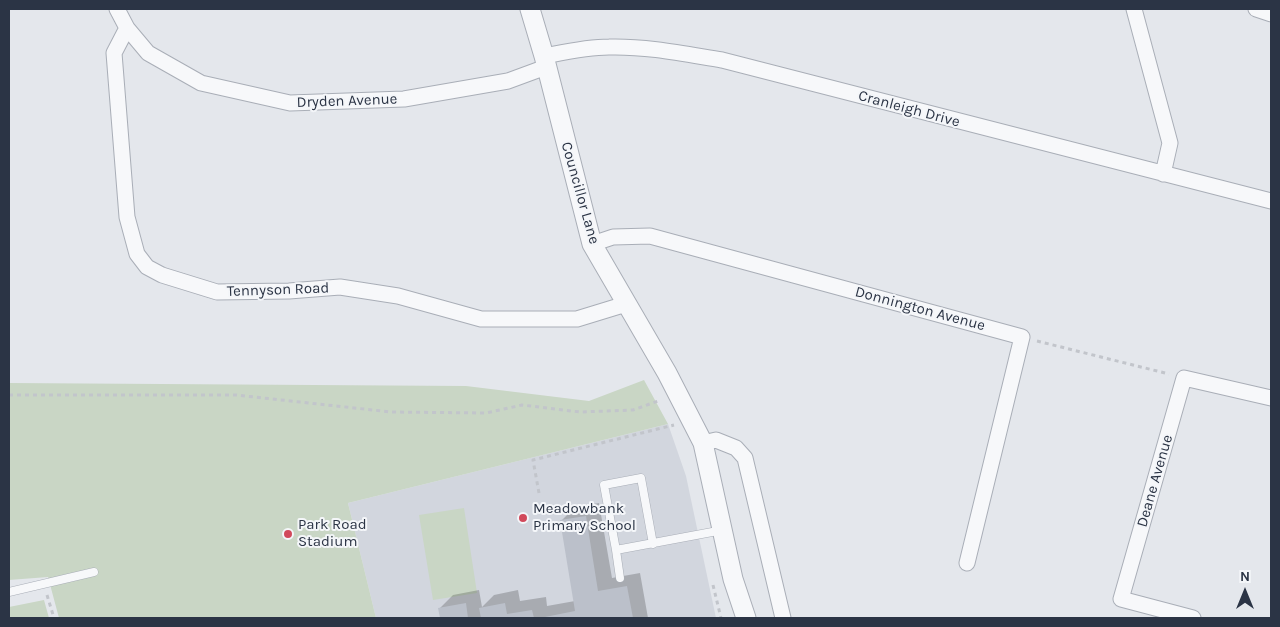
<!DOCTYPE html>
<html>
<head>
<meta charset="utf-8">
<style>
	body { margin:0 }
	#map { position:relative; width:1280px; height:627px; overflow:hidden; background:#e4e7ec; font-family:Karla,sans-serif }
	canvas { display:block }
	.frame { position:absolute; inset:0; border:10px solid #2b3445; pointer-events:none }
	.north { position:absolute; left:1220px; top:567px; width:50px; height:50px; -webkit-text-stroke:4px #f4f6f9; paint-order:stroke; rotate:0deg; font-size:14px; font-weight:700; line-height:20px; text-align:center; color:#2b3445 }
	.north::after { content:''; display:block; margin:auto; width:18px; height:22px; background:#2b3445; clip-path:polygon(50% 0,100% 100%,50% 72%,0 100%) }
</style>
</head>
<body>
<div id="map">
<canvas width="1280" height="627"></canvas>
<div class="frame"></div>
<div class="north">N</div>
</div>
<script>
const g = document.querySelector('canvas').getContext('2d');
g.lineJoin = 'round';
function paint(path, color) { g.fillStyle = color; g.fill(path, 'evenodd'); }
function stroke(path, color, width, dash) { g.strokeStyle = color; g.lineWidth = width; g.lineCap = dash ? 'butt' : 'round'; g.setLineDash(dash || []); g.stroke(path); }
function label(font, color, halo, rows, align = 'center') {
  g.font = font + ' Karla,sans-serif'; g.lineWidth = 4; g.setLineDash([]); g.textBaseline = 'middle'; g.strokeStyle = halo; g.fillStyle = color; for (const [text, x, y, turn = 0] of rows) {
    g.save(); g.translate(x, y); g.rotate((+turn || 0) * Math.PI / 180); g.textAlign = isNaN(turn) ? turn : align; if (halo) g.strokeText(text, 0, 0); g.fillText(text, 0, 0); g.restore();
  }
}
const built = new Path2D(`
	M668 424 686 476 716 618H376L348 503Z`);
const green = new Path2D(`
	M644 380 668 424 348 503 376 618H59L48 577 9 580V383L466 386 589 401Z
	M464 508 477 593 433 600 419 515Z
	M44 600 49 618H9V607Z`);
const shadow = new Path2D(`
	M599 503 612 578 640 573 648 618H441L440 608 453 595 479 590 482 607 494 595 518 590 520 601 546 597 547 606 575 601 561 521 575 507Z`);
const building = new Path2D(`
	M586 516 598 591 627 586 633 618H540L575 611 560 520Z
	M466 603 468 618H440L438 608Z
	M505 603 507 614 532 610 534 618H481L479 608Z`);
const path = new Path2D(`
	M1037 341 1169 374
	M9 395H236L391 412 486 413 522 405 580 412 633 410 661 400
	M539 493 533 460 674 425
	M713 585 721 618
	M47 595 54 618`);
const service = new Path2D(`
	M616 550 604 485 641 478 653 544
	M620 578 616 550 723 530
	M9 592 94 572`);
const minor = new Path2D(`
	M117 9 127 28 148 53 201 83 290 103 404 99 508 81 546 67
	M1134 9 1170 143 1163 174
	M1256 9 1271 14
	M127 28 114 53 127 217 137 254 147 267 162 275 217 292 289 291 340 287 398 296 481 319H577L626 304
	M544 56C565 52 587 47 609 47 647 46 685 54 722 60L1271 201
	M592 244 613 237 650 236 1022 337 967 563
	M703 443 716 440 736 448 745 458 783 618
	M1193 618 1121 599 1184 378 1271 398`);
const tertiary = new Path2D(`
	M530 9 544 56 592 244 667 373 703 443 733 579 746 618`);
const markers = [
	[523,518,5,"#d1495b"],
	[288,534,5,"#d1495b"]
];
const streetNames = [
	["Dryden Avenue",347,101,-2],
	["Cranleigh Drive",909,109,15],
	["Councillor Lane",580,193,74],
	["Tennyson Road",278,290,-2],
	["Donnington Avenue",920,309,15],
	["Deane Avenue",1155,481,-74]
];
const poiNames = [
	["Meadowbank",533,509],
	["Primary School",533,526],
	["Park Road",298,525],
	["Stadium",298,542]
];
paint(built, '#d2d6de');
paint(green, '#c9d6c5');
paint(shadow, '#0003');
paint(building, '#bbc0ca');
stroke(service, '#a9aeb7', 9);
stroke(minor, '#a9aeb7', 17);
stroke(tertiary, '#a9aeb7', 21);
stroke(path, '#c2c5cb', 3, [4, 4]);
stroke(service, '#f7f8fa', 8);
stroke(minor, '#f7f8fa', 15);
stroke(tertiary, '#f7f8fa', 19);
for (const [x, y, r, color] of markers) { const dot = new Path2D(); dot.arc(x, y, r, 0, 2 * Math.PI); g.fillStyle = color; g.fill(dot); stroke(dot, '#f4f6f9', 2); }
label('15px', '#2b3445', '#f4f6f9', streetNames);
label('15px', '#2b3445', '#f4f6f9', poiNames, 'left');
</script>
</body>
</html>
